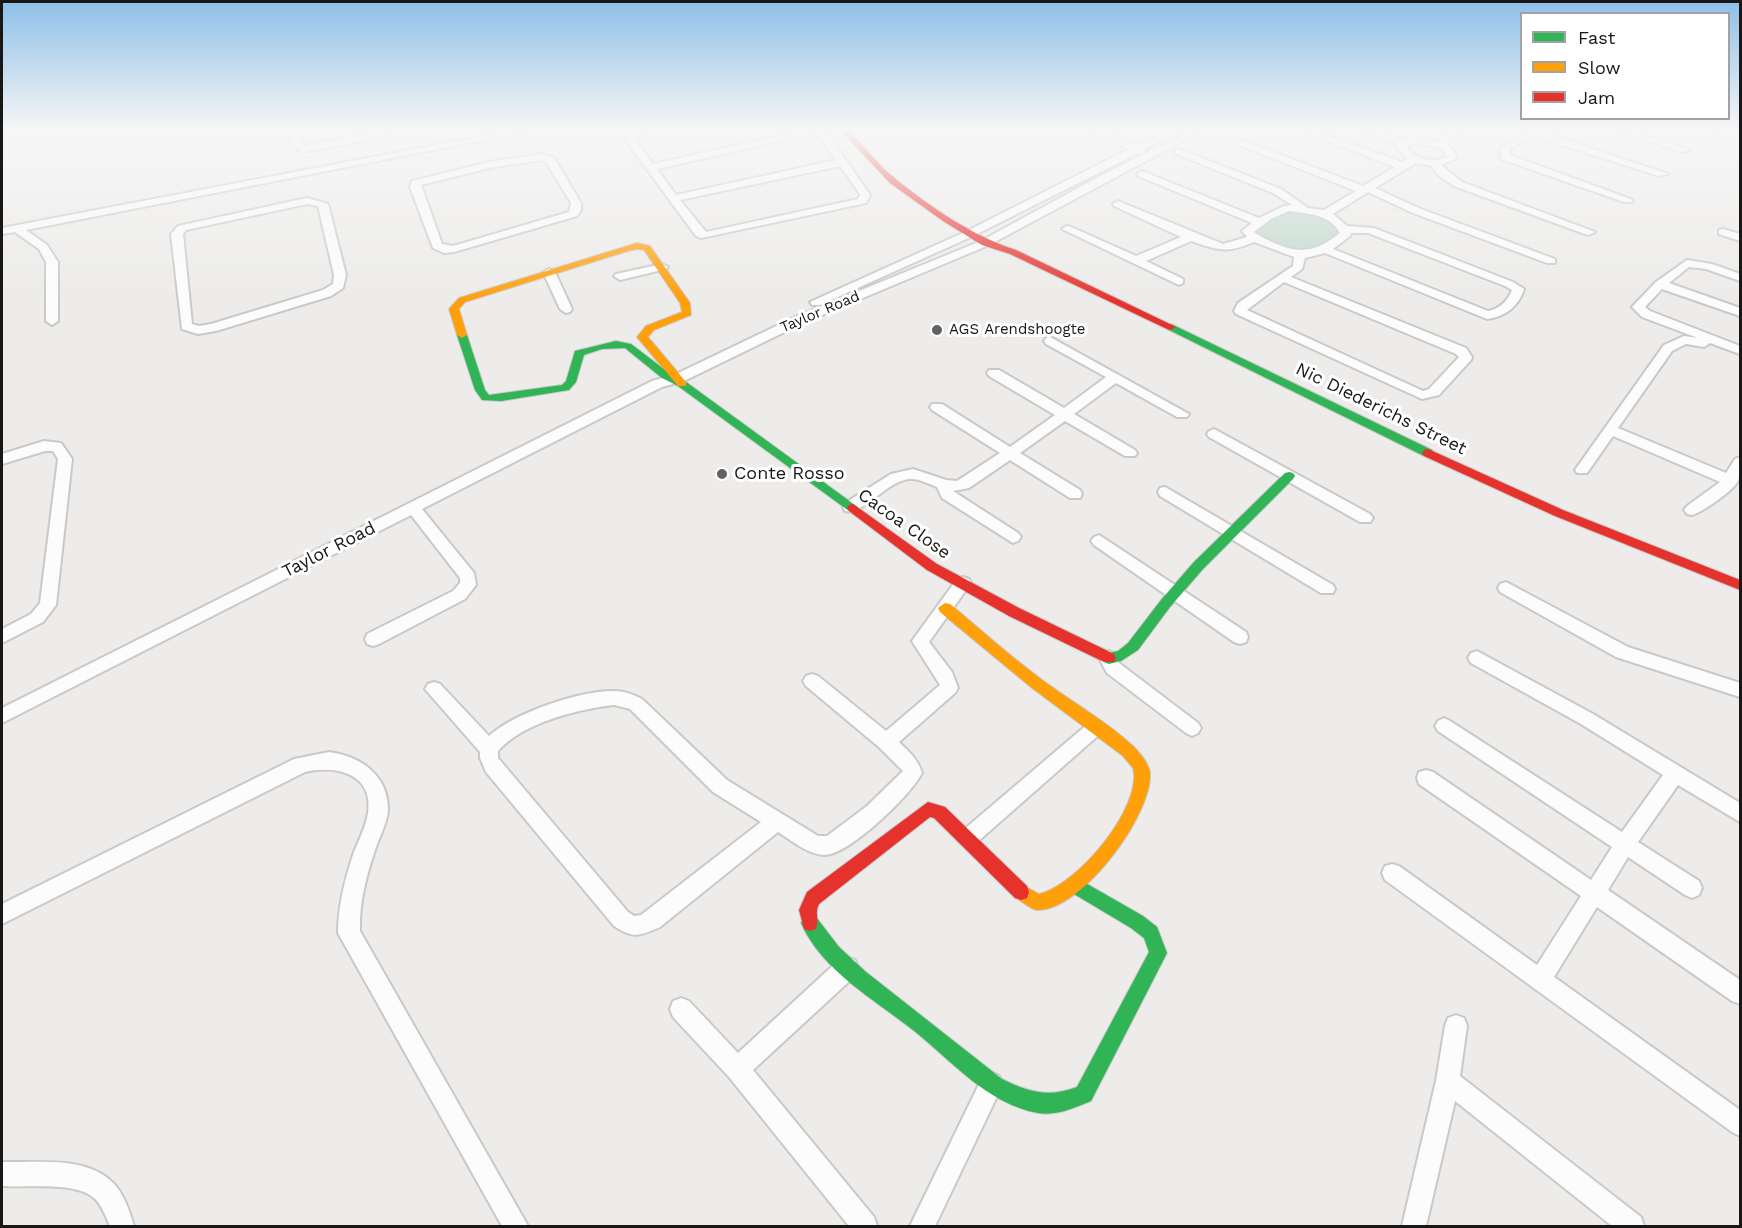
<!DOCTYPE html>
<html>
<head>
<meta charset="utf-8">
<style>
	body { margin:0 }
	#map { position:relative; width:1742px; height:1228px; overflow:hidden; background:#edecea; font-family:"Work Sans",sans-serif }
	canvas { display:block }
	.frame { position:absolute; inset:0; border:3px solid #181716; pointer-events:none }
	.legend { position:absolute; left:1520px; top:12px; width:210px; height:108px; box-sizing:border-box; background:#fff; border:2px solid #a3a2a2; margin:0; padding:8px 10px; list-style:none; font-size:18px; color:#181716 }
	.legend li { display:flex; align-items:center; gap:12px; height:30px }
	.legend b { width:30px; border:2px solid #a3a2a2 }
</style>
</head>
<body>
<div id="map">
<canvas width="1742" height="1228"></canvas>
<div class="frame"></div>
<ul class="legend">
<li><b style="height:8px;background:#30b455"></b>Fast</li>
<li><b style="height:8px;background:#ff9f0a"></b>Slow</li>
<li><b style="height:8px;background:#e5322d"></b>Jam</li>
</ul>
</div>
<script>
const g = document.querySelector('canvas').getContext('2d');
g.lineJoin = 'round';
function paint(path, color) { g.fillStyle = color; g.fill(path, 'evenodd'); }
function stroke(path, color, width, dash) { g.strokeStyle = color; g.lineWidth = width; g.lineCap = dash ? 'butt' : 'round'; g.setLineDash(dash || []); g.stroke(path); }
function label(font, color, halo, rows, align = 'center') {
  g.font = font + ' "Work Sans",sans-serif'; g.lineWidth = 6; g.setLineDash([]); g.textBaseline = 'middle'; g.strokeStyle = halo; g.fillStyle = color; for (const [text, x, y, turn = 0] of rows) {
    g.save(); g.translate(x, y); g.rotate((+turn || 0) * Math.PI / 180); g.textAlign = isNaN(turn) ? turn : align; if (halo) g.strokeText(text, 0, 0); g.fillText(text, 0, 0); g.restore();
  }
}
const green = new Path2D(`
	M1290 211C1308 213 1324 215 1338 228V235L1312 251 1293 252 1255 234V229Z`);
const street = new Path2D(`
	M288 130H298L304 146 383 130H394L382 138 302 152 292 146Z
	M514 130H535L26 230 47 245 58 262V321L52 325 46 321V262L39 249 15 232 2 234V228Z
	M633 130H647L634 138 653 164 804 130H825L870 195 866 203 701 238 696 236 624 138 626 133ZM817 133 836 160 676 195 657 169ZM840 166 858 191 860 195 858 199 706 232 680 200Z
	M1088 130H1102L1137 145 1153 138 1158 141 1145 149V153H1138L973 236 820 305H812L810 302 965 232 1129 149Z
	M1191 130H1204L989 245 801 324 684 381 662 387 422 509 474 573 476 585 465 599 379 644 373 646 367 644 365 639 367 634 453 591 460 583V578L411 515 2 723V708L652 381 674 375 793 318 981 241 1100 176Z
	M1298 130H1313L1402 162 1407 159 1396 147 1398 144 1360 130H1375L1404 140 1413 137 1437 141 1452 130H1464L1446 144 1453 149 1457 158 1441 165 1462 182 1595 232 1589 235 1585 234 1454 186 1438 175 1432 166 1416 163 1375 188 1421 209 1555 259V263H1547L1413 213 1368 192 1333 214 1347 226 1374 228 1513 282 1524 289C1519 306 1505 317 1487 319L1325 253 1305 258 1302 269 1291 277 1466 348 1472 357 1471 360 1439 395 1422 399 1236 314 1234 311 1238 303 1293 266 1294 257 1254 242C1226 254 1218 250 1191 241L1146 261 1183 279V283L1179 285 1062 229 1067 226 1071 227 1136 256 1181 237 1114 206 1113 204 1118 201 1223 244 1247 237 1242 231 1252 223 1138 176 1137 174 1142 171 1259 218 1284 206 1292 205 1273 193 1176 154 1174 152 1179 149 1281 189 1308 208 1324 210 1356 191 1236 144V140H1242L1363 186 1395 167ZM1414 143 1436 147 1445 152 1447 157C1432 163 1417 160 1406 148ZM1289 211C1308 214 1330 214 1340 233 1319 249 1305 255 1279 245 1270 241 1262 238 1254 232L1271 219ZM1351 233H1368L1505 286 1512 290C1508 301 1499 309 1488 311L1333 249 1350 236ZM1284 282 1456 354 1459 357 1429 389 1423 391 1247 310Z
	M1521 130H1536L1668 174 1659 176 1534 136 1510 149V155L1633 200 1632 202H1624L1501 159 1500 148 1525 134Z
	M1616 130H1631L1689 150 1681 152Z
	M1712 130H1722L1723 131 1718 134Z
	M543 154 554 158 581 203V210L577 216 454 252 444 253 433 248 410 187 412 181 494 161ZM542 160 546 162 571 203 569 212 453 246 442 244 421 185 494 167Z
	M307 198 328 204 346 275 343 288 331 296 216 331 198 334 182 329 171 234 178 226ZM307 204 318 206 334 275 333 284 323 290 211 324 199 326 192 324 183 234 186 230Z
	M1723 229 1740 234V241L1719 234V230Z
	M1687 260 1712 264 1740 274V281L1706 269 1689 267 1669 283 1740 308V316L1662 289 1645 307 1650 311 1740 346V354L1710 343 1704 347 1686 344 1672 351 1618 428 1726 473 1735 459 1740 457C1740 465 1741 474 1738 481 1734 490 1703 512 1692 515L1687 514 1684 510 1687 506 1720 482 1613 436 1587 473H1577L1575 470 1664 345 1684 336 1698 338 1642 317 1632 307 1656 282Z
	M662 264 668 267 666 269 620 280 614 276 616 274Z
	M549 269 555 272 572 309 570 312 566 313 560 309 543 272Z
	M1050 337 1189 414 1187 417H1177L1116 383 1074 414 1135 450 1137 453 1135 456H1125L1065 421 1020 453 1080 490 1082 494 1080 498H1070L1010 460 969 488 953 491 1018 533 1021 537 1018 541 1013 543 942 498 937 487C929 484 920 479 911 479 888 479 863 516 845 511L843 507 845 503 891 474 913 469 946 480 957 481 1000 453 932 410 930 407 932 404H942L1010 447 1055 415 989 376 987 373 989 370H999L1064 408 1106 377 1046 344 1044 341 1046 338Z
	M1214 429 1370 514 1373 518 1370 522H1360L1209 437 1207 434 1209 431Z
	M44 441 61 443 72 459 56 605 43 622 2 643V629L31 614 40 603 58 459 53 451H45L2 464V454Z
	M1165 487 1333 585 1335 589 1333 593H1321L1160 496 1158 492 1160 488Z
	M1099 535 1246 632 1248 637 1246 642 1240 644 1234 642 1094 545 1091 541 1094 537Z
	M963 577 969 579 971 583 929 642 952 672 958 688 955 693 899 742C909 752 918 759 922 773 912 794 848 856 824 855 807 854 791 840 778 832L660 927C639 936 634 939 614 926L486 772 480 758V752L425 689 428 684 434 682 440 684 489 736C514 713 581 690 615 691 625 691 634 695 642 699L727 780 818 836H827L867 806 903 771 880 748 806 686 803 681 806 676 812 674 818 676 886 731 940 685 912 641 957 579ZM614 705 630 709 713 792 761 822 641 915 634 916 628 912 498 758V751C522 723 578 709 614 705Z
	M1506 582 1628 647 1740 683V697L1616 657 1500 592 1498 588 1500 584Z
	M1108 651 1114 653 1119 663 1198 723 1201 728 1198 733 1192 736 1186 733 1107 673 1099 658 1102 653Z
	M1477 651 1593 714 1740 803V822L1678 785 1638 842 1699 881 1702 888 1699 895 1692 898 1685 895 1628 857 1608 890 1740 980V1004L1732 1001 1597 907 1554 977 1740 1110V1136L1732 1132 1385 880 1382 873 1385 866 1392 864 1399 866 1537 965 1581 896 1419 784 1417 778 1419 772 1426 770 1433 772 1591 880 1612 847 1438 731 1435 726 1438 721 1444 718 1450 721 1622 832 1663 775 1581 724 1471 663 1468 658 1471 653Z
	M1095 720 1101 723 1104 728 1101 733 975 844 968 847 961 844 958 838 961 832 1089 723Z
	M329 752C361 756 389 776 388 811 387 823 379 838 375 850 366 877 359 903 360 931L528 1226H502L338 933C338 905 345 879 354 852 359 840 366 826 368 813 374 773 335 765 305 772L2 924V904L294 759Z
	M847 957 855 960 858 968 855 976 753 1070 874 1217 877 1226H849L729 1077 673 1017 670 1009 673 1001 681 998 689 1001 738 1053 839 960Z
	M1456 1015 1464 1018 1467 1026 1460 1076 1641 1217 1644 1226H1612L1455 1101 1426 1226H1402L1436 1081 1445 1026 1448 1018Z
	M991 1072 999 1076 1003 1084 935 1226H910L983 1076Z
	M2 1162C36 1163 84 1156 111 1181 123 1191 130 1212 134 1226H110C106 1217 102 1205 94 1198 75 1181 26 1188 2 1186Z`);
const fast = new Path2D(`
	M1171 324 1432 450 1434 453 1428 457 1424 456 1167 329V325Z
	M462 332 467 335 485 390 489 395 562 385 566 381 575 351 616 341 631 344 669 373 686 382 859 508 853 512 849 511 678 386 662 378 625 348 602 349 584 355 576 382 569 390 501 401 482 400 475 390 457 335Z
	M1289 472 1293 473 1295 476 1293 479 1203 569 1170 607 1138 650 1121 661 1109 664 1104 662 1102 658 1104 654 1118 651 1128 643 1161 600 1194 562 1285 473Z
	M1075 877 1143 916 1157 927 1167 953 1091 1101C1074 1108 1057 1116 1038 1113 987 1104 951 1060 913 1030 874 999 822 971 801 923L804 917 810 915 816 917 839 947 866 972 1002 1079C1028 1092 1049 1098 1077 1087L1149 952 1144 938 1131 928 1069 891 1067 885 1069 879Z`);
const slow = new Path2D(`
	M637 243 650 246 690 303 691 315 654 330 648 337 686 382V386H678L637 337 646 326 682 312 680 303 644 250 637 249 628 251 465 302 459 309 467 335 462 338 457 335 449 309 459 298Z
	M945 603 950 604C981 630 1012 658 1045 682 1074 703 1107 722 1133 746 1140 753 1149 764 1150 773 1153 814 1081 912 1037 910 1033 910 1029 906 1025 904 1019 900 1015 898 1013 892L1015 886 1021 884 1039 894C1076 886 1143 808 1133 768L1123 756 1032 688 940 612 938 608Z`);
const jam = new Path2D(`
	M840 130H849C864 147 879 166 897 180 933 209 973 236 1016 250L1176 327 1171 330 1167 329 1010 254 982 245 943 221 890 183Z
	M1428 449 1563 510 1740 580V590L1555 516 1424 456 1422 453 1424 450Z
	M853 504 937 564 1019 608 1114 654 1116 658 1114 662H1104L1009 616 927 570 849 511 847 508 849 505Z
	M928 802 945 807 1027 886 1029 892 1027 898 1021 900 1015 898 934 818 930 817 819 904C814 913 820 920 816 929L810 931 804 929 799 910 807 892Z`);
const markers = [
	[937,330,6,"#636260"],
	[722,474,6,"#636260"]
];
const farStreetnames = [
	["Taylor Road",820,312,-23]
];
const farPoinames = [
	["AGS Arendshoogte",949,330]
];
const streetNames = [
	["Nic Diederichs Street",1381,409,26],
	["Cacoa Close",904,524,35],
	["Taylor Road",329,550,-27]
];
const poiNames = [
	["Conte Rosso",734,474]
];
paint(green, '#bed8cb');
stroke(street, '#cac9c8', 4);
stroke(fast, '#cac9c8', 2);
stroke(slow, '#cac9c8', 2);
stroke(jam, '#cac9c8', 2);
paint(street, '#fcfcfc');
paint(fast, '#30b455');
paint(slow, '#ff9f0a');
paint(jam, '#e5322d');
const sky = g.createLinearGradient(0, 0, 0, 302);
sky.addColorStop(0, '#8dbfe8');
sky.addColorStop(0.43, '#f7f6f6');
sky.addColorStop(1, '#f7f6f600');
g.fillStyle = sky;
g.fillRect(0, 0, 1742, 302);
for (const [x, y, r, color] of markers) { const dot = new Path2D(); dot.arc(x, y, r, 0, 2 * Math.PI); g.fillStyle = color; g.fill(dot); stroke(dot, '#fff', 2); }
label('15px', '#181716', '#fff', farStreetnames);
label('15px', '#181716', '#fff', farPoinames, 'left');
label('18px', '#181716', '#fff', streetNames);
label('18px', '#181716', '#fff', poiNames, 'left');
</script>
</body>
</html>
